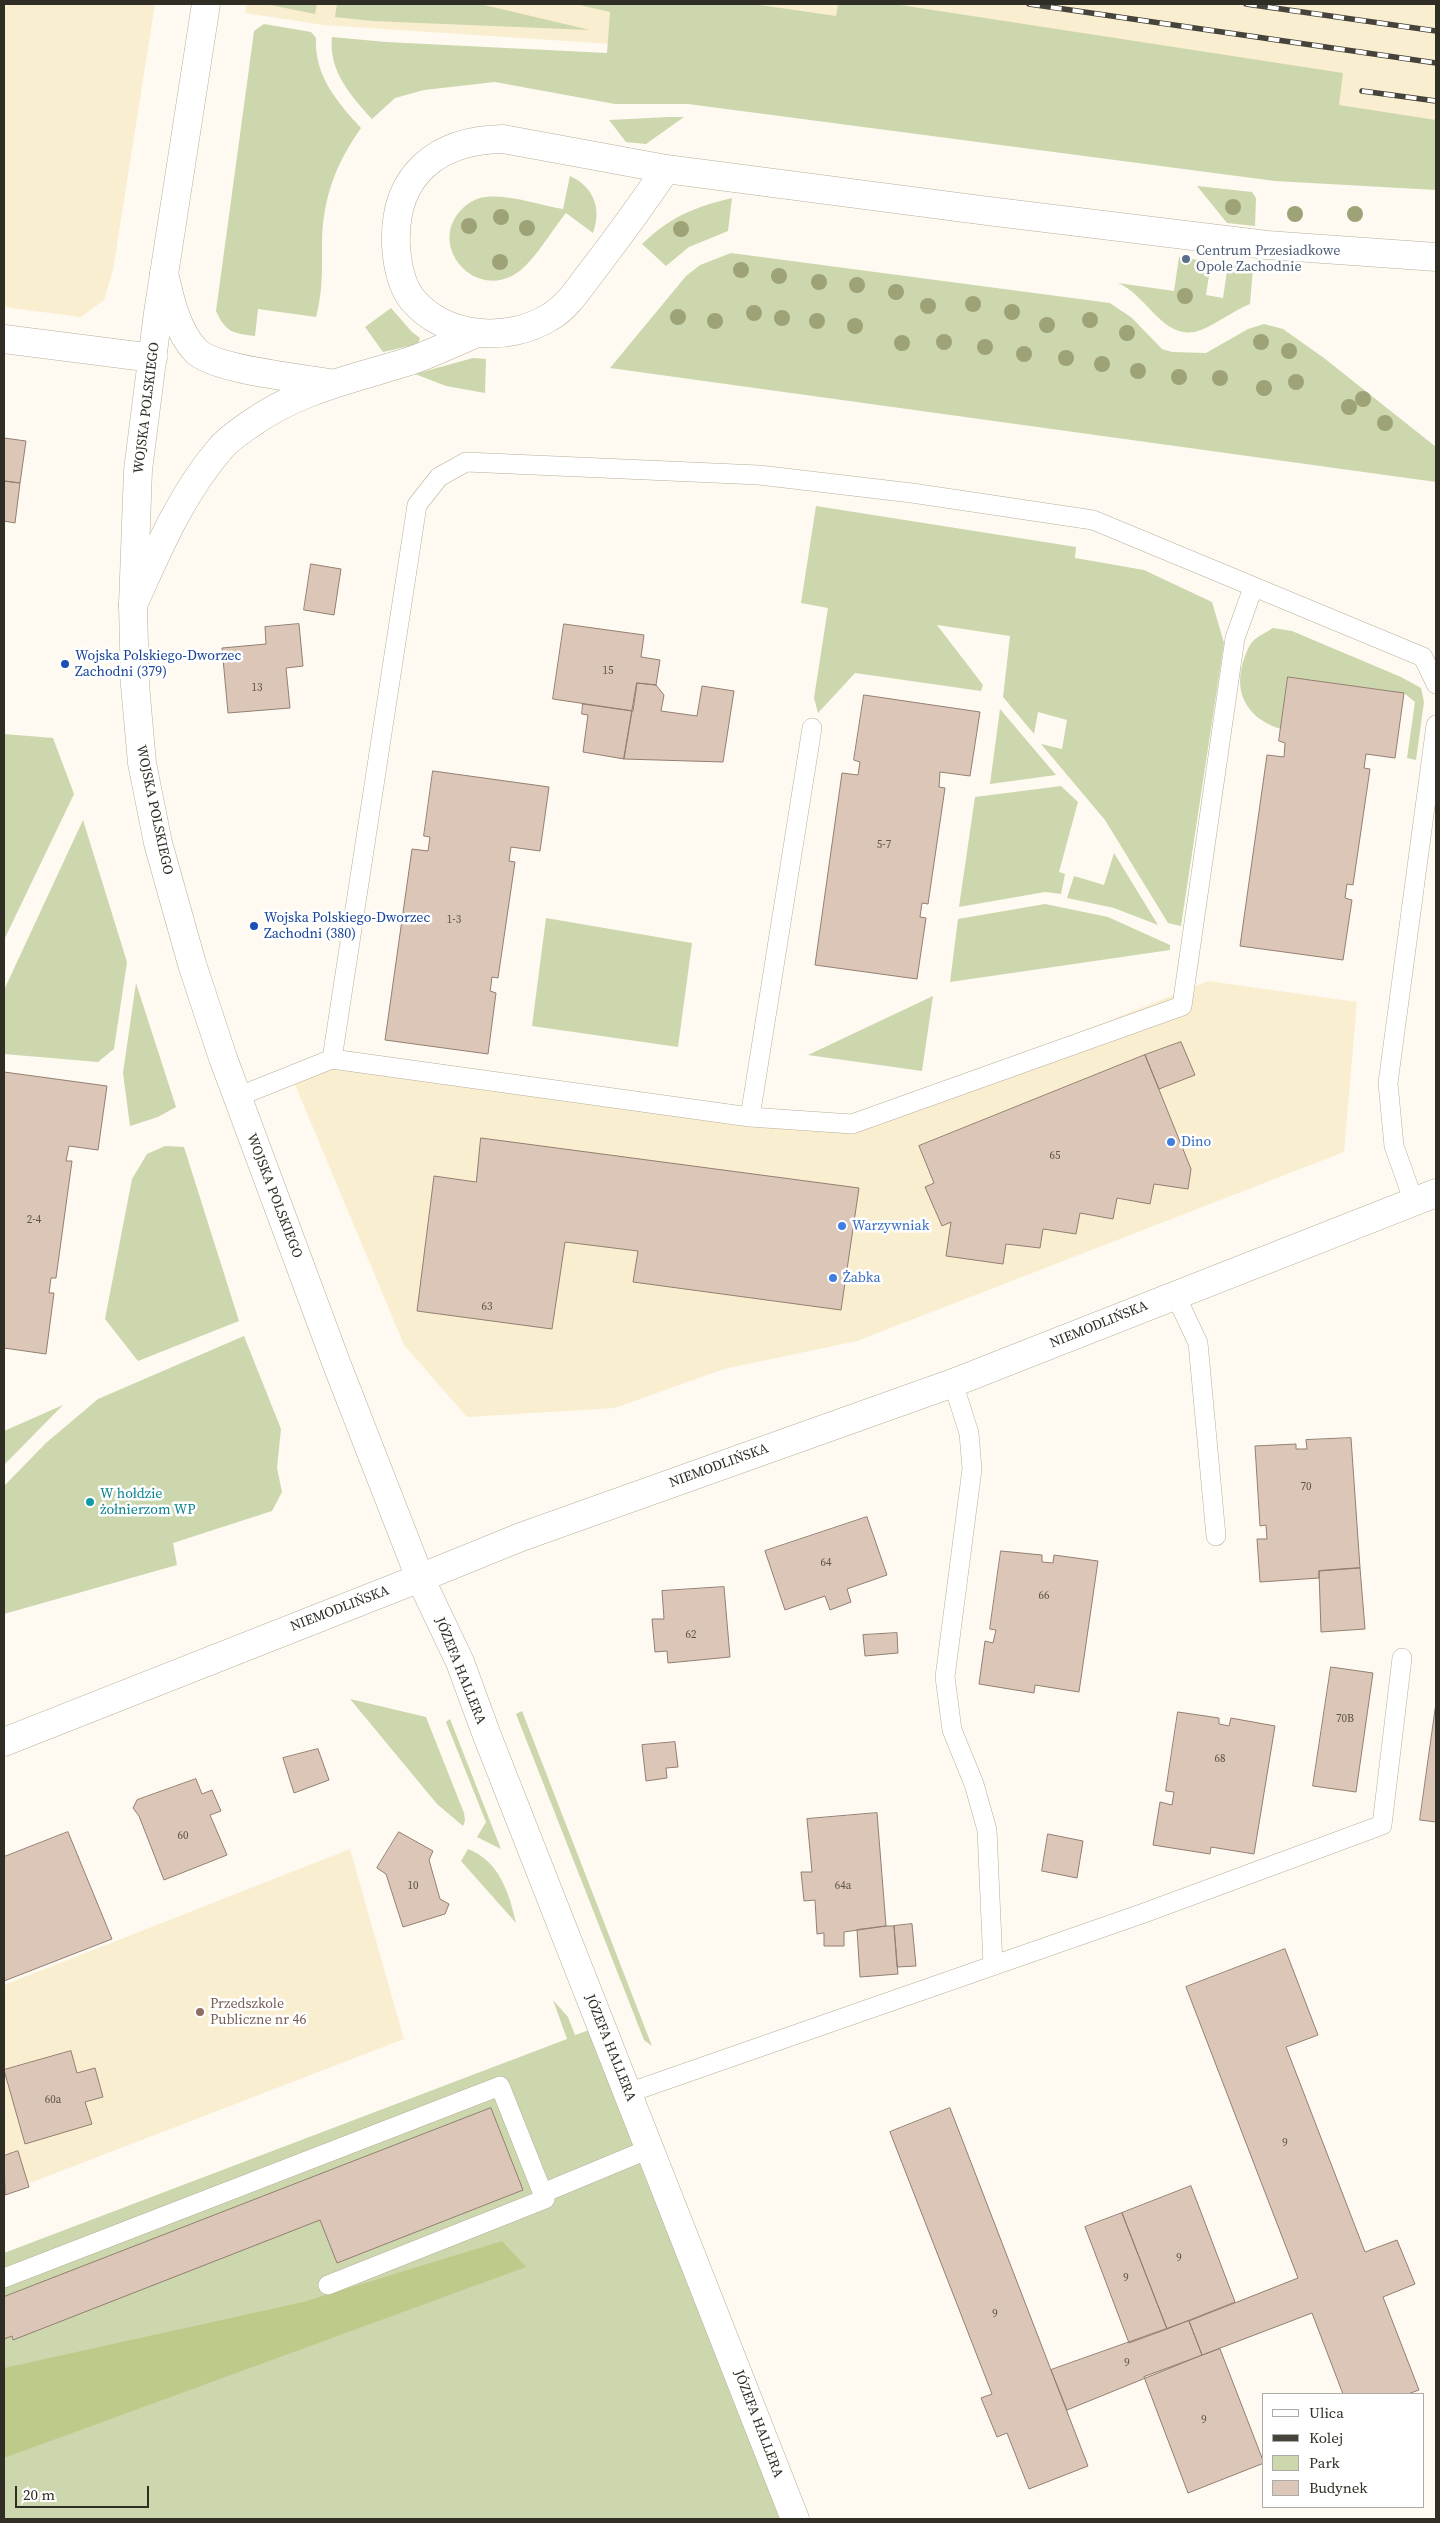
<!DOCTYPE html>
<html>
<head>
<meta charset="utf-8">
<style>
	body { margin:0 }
	#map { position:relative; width:1440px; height:2523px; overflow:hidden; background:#fefaf1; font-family:"Source Serif 4",serif }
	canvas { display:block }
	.frame { position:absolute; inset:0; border:5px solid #302d24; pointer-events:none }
	.legend { position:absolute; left:1262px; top:2393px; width:162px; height:115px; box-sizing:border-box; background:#fff; border:1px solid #acaba7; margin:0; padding:6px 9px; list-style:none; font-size:15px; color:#302d24 }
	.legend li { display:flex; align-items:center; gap:10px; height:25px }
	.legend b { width:25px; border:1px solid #acaba7 }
	.scale { position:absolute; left:15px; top:2486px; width:134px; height:22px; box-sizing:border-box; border:2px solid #302d24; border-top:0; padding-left:6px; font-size:15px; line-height:18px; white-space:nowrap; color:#302d24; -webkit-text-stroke:4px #fff; paint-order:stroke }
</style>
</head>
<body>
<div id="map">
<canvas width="1440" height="2523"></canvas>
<div class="frame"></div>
<ul class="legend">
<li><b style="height:6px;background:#fff"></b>Ulica</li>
<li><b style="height:6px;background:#46433a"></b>Kolej</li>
<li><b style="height:14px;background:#cdd7ad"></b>Park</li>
<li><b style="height:14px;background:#dcc6b7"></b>Budynek</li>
</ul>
<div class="scale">20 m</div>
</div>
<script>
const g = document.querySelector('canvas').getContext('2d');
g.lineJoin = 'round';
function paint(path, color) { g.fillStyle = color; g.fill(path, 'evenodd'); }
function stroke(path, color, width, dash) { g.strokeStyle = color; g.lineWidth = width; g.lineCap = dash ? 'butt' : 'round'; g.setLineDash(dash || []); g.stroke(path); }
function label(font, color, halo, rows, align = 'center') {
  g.font = font + ' "Source Serif 4",serif'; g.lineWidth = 5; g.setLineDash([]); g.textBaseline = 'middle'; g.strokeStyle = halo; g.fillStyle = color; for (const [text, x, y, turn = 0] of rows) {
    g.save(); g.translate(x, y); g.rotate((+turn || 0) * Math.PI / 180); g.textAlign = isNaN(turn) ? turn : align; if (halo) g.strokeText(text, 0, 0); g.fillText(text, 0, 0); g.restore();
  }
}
const built = new Path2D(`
	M4 4H155L113 270 104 300 81 317 4 307Z
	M247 4H1436V122L831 68 597 43 323 25 245 13Z
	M1208 981 1357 1002 1344 1152 857 1341 724 1369 615 1408 467 1417 404 1345 291 1075 332 1059 852 1124Z
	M350 1849 404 2039 4 2193V1985Z`);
const green = new Path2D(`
	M265 4H317L315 14Z
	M337 4H480L590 30 372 21 335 17Z
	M575 4H753L836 16 838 4H894L1343 73 1339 105 1436 120V190L1275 181 688 104H615L495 82 424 90 395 98 372 119C351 96 328 70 332 37L386 42 607 53 610 12Z
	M264 24 311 32 316 38C314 75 337 102 361 128 335 165 323 198 322 243 322 270 323 290 316 317L258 309 255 336C233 333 226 333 216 311L253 39 254 31Z
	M669 117H684L646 144 626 142 609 120Z
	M570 176C594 187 602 209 593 233L566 213C551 231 532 266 512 276 470 297 428 243 462 209 468 203 476 198 485 197 510 194 538 205 563 209Z
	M1197 186 1252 192 1256 198 1255 226 1227 223Z
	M732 198 728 231 689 247 666 266 642 244C670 217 694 207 732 198Z
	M731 253 1110 303 1132 318 1162 349 1172 352 1206 353 1248 329 1264 324 1283 329 1324 358 1436 447V482L610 368 686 276 700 265Z
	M1179 257 1211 262 1206 295 1223 298 1228 264 1253 268 1250 304C1233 311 1218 323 1201 330 1164 344 1148 295 1118 283L1174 291Z
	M391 308 412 332 420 338 418 344 383 352 365 327Z
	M473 358 486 359 485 393 446 386 415 374Z
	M816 506 1076 547 1075 558 1144 570 1212 602 1224 643 1181 926 1168 923 1105 820 1041 744 1062 749 1067 720 1038 712 1034 734 1003 697 1010 636 937 625 983 685 981 691 855 673 818 713 814 698 828 608 801 603Z
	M1273 628 1292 631 1401 677 1421 688 1424 702 1416 760 1407 758 1415 702 1404 693 1288 677 1281 729C1251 720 1234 697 1242 666 1244 658 1248 646 1253 641 1258 636 1267 632 1273 628Z
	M1000 709 1056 775 990 784Z
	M4 734 53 738 74 794 4 940Z
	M1061 786 1078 802 1059 872 1065 874 1061 894 1045 892 959 907 975 797Z
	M83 820 127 962 114 1049 98 1062 4 1054V990Z
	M1114 853 1158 925 1114 908 1067 898 1074 876 1104 885Z
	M1045 904 1108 917 1170 945V950L950 982 958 919Z
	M546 918 692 943 678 1047 532 1026Z
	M136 983 176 1107 158 1117 130 1126 123 1073Z
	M933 996 922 1071 808 1055Z
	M165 1146 184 1147 239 1321 138 1361 105 1319 132 1179 147 1154Z
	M244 1336 281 1429 277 1468 282 1492 272 1511 173 1543 177 1565 4 1614V1486L46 1443 98 1399Z
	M63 1405 4 1465V1431Z
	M350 1699 426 1717 464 1813 465 1821 463 1826 437 1804Z
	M522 1711 652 2046 644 2040 516 1714Z
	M450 1719 501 1849 477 1837 486 1822 446 1722Z
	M468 1849C499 1861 509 1892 516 1923L461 1861Z
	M553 2000 568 2017 575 2035 601 2026 793 2519H4V2253L567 2039Z`);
const forest = new Path2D(`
	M502 2241 526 2267 4 2458V2368L303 2302Z`);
const building = new Path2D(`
	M4 438 26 441 20 483 4 481Z
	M4 481 20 483 15 523 4 521Z
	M311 564 341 569 334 615 304 610Z
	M299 624 303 666 286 668 290 708 228 713 222 648 266 644 265 627Z
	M564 624 644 635 641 657 660 660 656 685 637 683 633 711 553 699Z
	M1288 677 1404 693 1395 758 1366 754 1364 768 1370 769 1353 885 1347 884 1345 898 1352 900 1343 960 1240 946 1267 755 1284 757 1285 743 1279 741Z
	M637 683 656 685 664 695 661 711 697 716 702 686 734 691 723 762 624 759Z
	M864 695 980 712 970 776 940 772 939 787 945 788 928 904 922 903 920 917 926 918 917 979 815 965 842 773 858 775 860 762 854 760Z
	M583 704 632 711 624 759 583 752 588 715 582 714Z
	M433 771 549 787 540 851 511 847 509 861 515 862 498 978 492 977 491 985 490 991 496 993 488 1054 385 1040 412 849 428 851 430 837 424 836Z
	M1181 1042 1195 1075 1159 1089 1145 1055Z
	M1145 1055 1191 1169 1188 1189 1154 1184 1150 1204 1117 1198 1113 1219 1080 1213 1076 1234 1043 1229 1040 1248 1006 1244 1003 1264 946 1256 951 1222 942 1226 925 1187 934 1183 919 1146Z
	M4 1072 107 1086 98 1150 69 1146 66 1161H72L56 1278H51L49 1293H54L46 1354 4 1348Z
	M481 1138 859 1188 841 1310 633 1282 638 1251 565 1242 552 1329 417 1311 434 1176 476 1182Z
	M1351 1438 1360 1568 1319 1571V1578L1260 1582 1257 1539H1267L1266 1525 1260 1526 1255 1446 1296 1444V1449H1307L1306 1440Z
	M867 1517 887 1575 847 1589 851 1602 830 1610 825 1596 785 1610 765 1551Z
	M1001 1551 1042 1555V1562L1053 1563 1054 1555 1098 1561 1079 1692 1035 1685 1034 1693 979 1684 985 1641 993 1643 996 1630 990 1629Z
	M1360 1568 1365 1629 1321 1632 1319 1571Z
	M724 1587 730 1657 668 1663 667 1651 655 1652 652 1619H664L662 1591Z
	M897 1633 898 1653 865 1656 863 1635Z
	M1331 1667 1373 1673 1356 1792 1313 1786Z
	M1436 1703V1822L1420 1820Z
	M1178 1712 1219 1718V1724L1229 1726 1231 1718 1275 1726 1254 1854 1211 1847 1210 1854 1153 1845 1160 1802 1172 1805 1174 1792 1166 1791Z
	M675 1742 678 1767 666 1768 667 1778 646 1781 642 1745Z
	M318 1749 329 1780 294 1793 283 1758Z
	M196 1779 202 1794 212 1790 221 1811 210 1815 227 1855 164 1880 139 1816 133 1808 137 1800Z
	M877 1813 886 1926 844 1932V1946H824V1933L817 1934 815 1900 804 1901 801 1872H812L807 1819Z
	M68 1832 112 1939 4 1981V1857Z
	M399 1832 433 1851 429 1860 440 1899 449 1904 445 1914 403 1927 386 1874 377 1868Z
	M1048 1834 1083 1841 1077 1878 1042 1871Z
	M912 1924 916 1966 897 1967 894 1926Z
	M886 1926H894L898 1974 860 1977 857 1930Z
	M1285 1949 1318 2035 1286 2047 1365 2252 1397 2240 1415 2284 1383 2297 1419 2390 1408 2394H1343L1312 2313 1202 2355 1189 2321 1298 2278 1186 1987Z
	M71 2051 77 2073 95 2068 103 2097 85 2102 92 2124 25 2144 4 2070Z
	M491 2108 523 2190 337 2263 320 2220 13 2340 12 2336 4 2339V2297Z
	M950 2108 1088 2466 1029 2489 1007 2433 997 2437 981 2398 992 2394 890 2132Z
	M18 2151 29 2187 5 2195 4 2156Z
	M1191 2186 1235 2302 1167 2329 1122 2213Z
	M1122 2213 1167 2329 1129 2343 1085 2227Z
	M1189 2321 1202 2355 1067 2410 1051 2370Z
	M1220 2349 1264 2463 1188 2493 1144 2377Z`);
const lane = new Path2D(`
	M332 1059 417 505 439 477 466 462 759 475 912 493 1093 520 1423 657 1436 684
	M237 1097 332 1059 750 1117 852 1124 1182 1006 1235 638 1253 588
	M750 1117 812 728
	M1414 1202 1394 1146 1388 1083 1436 725
	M1175 1294 1198 1343 1216 1536
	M953 1383 969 1433 972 1469 945 1677 952 1730 974 1784 987 1830 993 1965
	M628 2093 1144 1913 1382 1825 1402 1658
	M543 2193 649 2149
	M4 2278 500 2086 545 2199 328 2285`);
const street = new Path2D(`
	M666 169C643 203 619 236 593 270 581 285 568 307 550 317 508 343 445 339 412 299 401 285 397 262 396 245 393 175 437 140 503 139L666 169 988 211 1267 245 1436 257
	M164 273C170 300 177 331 196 351 215 370 302 378 330 383
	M4 339 153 358
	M133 605C157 552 181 494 220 449 227 440 239 432 249 425 299 389 353 379 410 361 433 353 455 342 477 333`);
const secondary = new Path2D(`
	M4 1742 420 1578 460 1662 486 1733 795 2519`);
const primary = new Path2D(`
	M206 4 158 313 138 470 133 605 135 685 142 763 158 843 192 964 223 1058 337 1365 420 1578 521 1537 953 1383 1436 1193`);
const rail = new Path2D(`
	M1029 4 1436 63
	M1246 4 1436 31
	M1362 91 1436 101`);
const trees = [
	[1233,207],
	[1295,214],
	[1355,214],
	[501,217],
	[469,226],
	[527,228],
	[681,229],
	[500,262],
	[741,270],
	[779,276],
	[819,282],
	[857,285],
	[896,292],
	[1185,296],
	[973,304],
	[928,306],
	[1012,312],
	[754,313],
	[678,317],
	[782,318],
	[1090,320],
	[715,321],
	[817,321],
	[1047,325],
	[855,326],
	[1127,333],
	[944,342],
	[1261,342],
	[902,343],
	[985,347],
	[1289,351],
	[1024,354],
	[1066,358],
	[1102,364],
	[1138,371],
	[1179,377],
	[1220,378],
	[1296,382],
	[1264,388],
	[1363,399],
	[1349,407],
	[1385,423]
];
const markers = [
	[1186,259,5,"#5c6f8a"],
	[65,664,5,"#1a4fb4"],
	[254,926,5,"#1a4fb4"],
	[1171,1142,5,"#3f7fe0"],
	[842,1226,5,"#3f7fe0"],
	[833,1278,5,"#3f7fe0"],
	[90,1502,5,"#0f9aa8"],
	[200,2012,5,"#8d6e63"]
];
const numberNames = [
	["15",608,671],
	["13",257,688],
	["5-7",884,845],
	["1-3",454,920],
	["65",1055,1156],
	["2-4",34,1220],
	["63",487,1307],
	["70",1306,1487],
	["64",826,1563],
	["66",1044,1596],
	["62",691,1635],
	["70B",1345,1719],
	["68",1220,1759],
	["60",183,1836],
	["10",413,1886],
	["64a",843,1886],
	["60a",53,2100],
	["9",1285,2143],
	["9",1179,2258],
	["9",1126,2278],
	["9",995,2314],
	["9",1127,2363],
	["9",1204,2420]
];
const serviceNames = [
	["Centrum Przesiadkowe",1196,251],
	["Opole Zachodnie",1196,267]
];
const streetNames = [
	["WOJSKA POLSKIEGO",147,408,-83],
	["WOJSKA POLSKIEGO",154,810,78],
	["WOJSKA POLSKIEGO",274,1196,69],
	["NIEMODLIŃSKA",1099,1325,-22],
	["NIEMODLIŃSKA",719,1466,-20],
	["NIEMODLIŃSKA",340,1609,-21],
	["JÓZEFA HALLERA",460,1671,68],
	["JÓZEFA HALLERA",610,2048,68],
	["JÓZEFA HALLERA",758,2424,69]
];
const transitNames = [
	["Wojska Polskiego-Dworzec",75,656],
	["Zachodni (379)",75,672],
	["Wojska Polskiego-Dworzec",264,918],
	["Zachodni (380)",264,934]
];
const shopNames = [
	["Dino",1181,1142],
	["Warzywniak",852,1226],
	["Żabka",843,1278]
];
const cultureNames = [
	["W hołdzie",100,1494],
	["żołnierzom WP",100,1510]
];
const educationNames = [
	["Przedszkole",210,2004],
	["Publiczne nr 46",210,2020]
];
paint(built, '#faeed0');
paint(green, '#cdd7ad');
paint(forest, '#bdca8a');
paint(building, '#dcc6b7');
stroke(building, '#937f71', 1);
stroke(lane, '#b7af99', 20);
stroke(street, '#b7af99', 29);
stroke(secondary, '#b7af99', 29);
stroke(primary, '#b7af99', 29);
stroke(lane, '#fff', 19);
stroke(street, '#fff', 28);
stroke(secondary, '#fff', 28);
stroke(primary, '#fff', 28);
stroke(rail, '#46433a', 5.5);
stroke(rail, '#fff', 4, [11]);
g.fillStyle = '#9ea277';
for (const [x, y] of trees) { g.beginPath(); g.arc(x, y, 8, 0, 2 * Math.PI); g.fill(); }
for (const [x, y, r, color] of markers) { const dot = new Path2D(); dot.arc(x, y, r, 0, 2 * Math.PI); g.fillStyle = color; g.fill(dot); stroke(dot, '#fff', 2); }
label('11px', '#5b5349', null, numberNames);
label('14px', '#4e5e75', '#fff', serviceNames, 'left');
label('14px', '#302d24', '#fff', streetNames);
label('14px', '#164399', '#fff', transitNames, 'left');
label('14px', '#366cbe', '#fff', shopNames, 'left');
label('14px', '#0d838f', '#fff', cultureNames, 'left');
label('14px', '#785e54', '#fff', educationNames, 'left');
</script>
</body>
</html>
